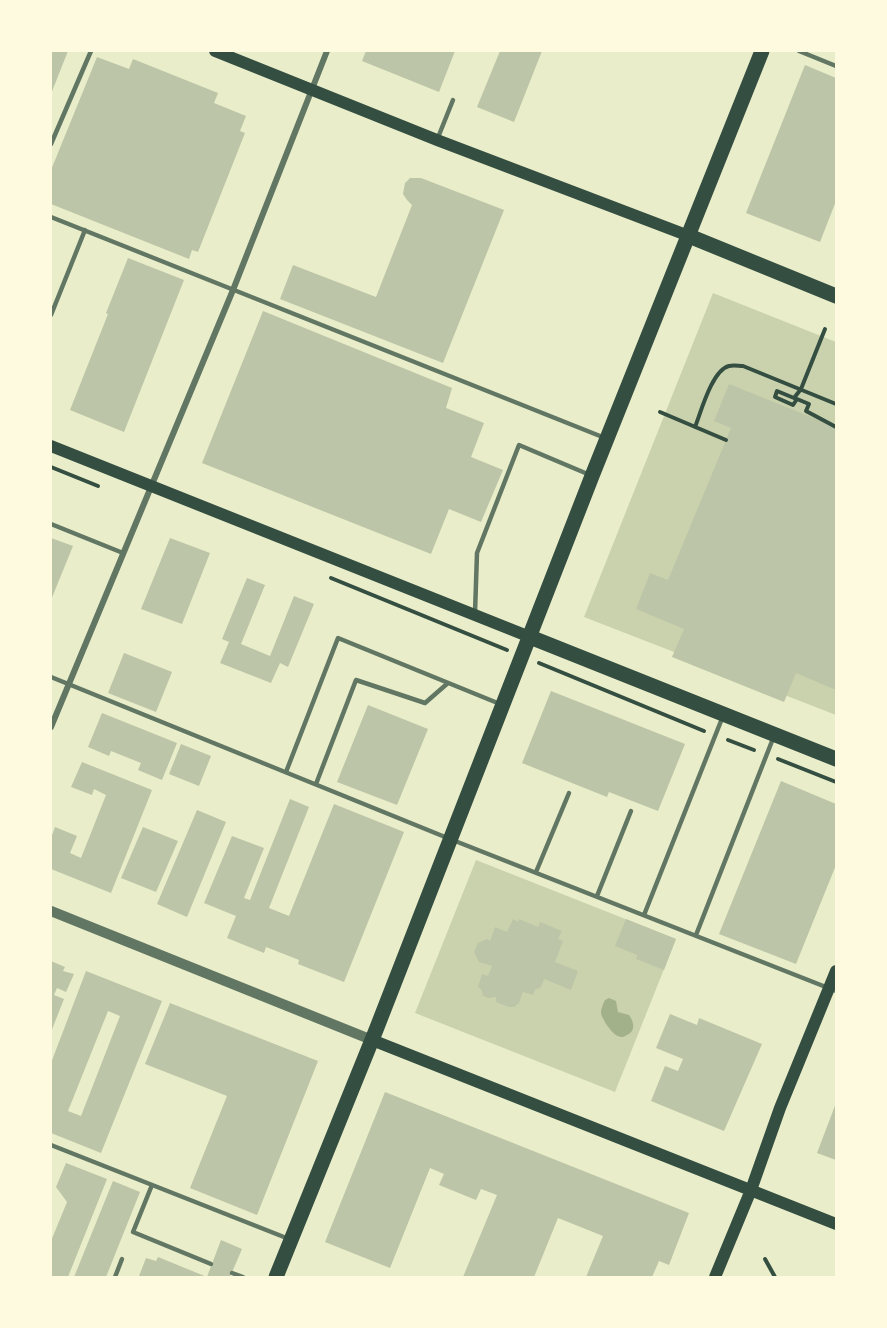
<!DOCTYPE html>
<html>
<head>
<meta charset="utf-8">
<style>
	body { margin:0 }
	#map { position:relative; width:887px; height:1328px; overflow:hidden; background:#e9edc9; font-family:"Alegreya Sans",sans-serif }
	canvas { display:block }
	.frame { position:absolute; inset:0; border:52px solid #fefae0; pointer-events:none }
</style>
</head>
<body>
<div id="map">
<canvas width="887" height="1328"></canvas>
<div class="frame"></div>
</div>
<script>
const g = document.querySelector('canvas').getContext('2d');
g.lineJoin = 'round';
function paint(path, color) { g.fillStyle = color; g.fill(path, 'evenodd'); }
function stroke(path, color, width, dash) { g.strokeStyle = color; g.lineWidth = width; g.lineCap = dash ? 'butt' : 'round'; g.setLineDash(dash || []); g.stroke(path); }
const green = new Path2D(`
	M713 293 836 342V715L584 617Z
	M476 860 676 939 615 1092 415 1013Z`);
const water = new Path2D(`
	M609 998 616 1001 618 1012 629 1015C634 1022 636 1031 627 1035 624 1037 621 1038 618 1036 612 1034 602 1019 601 1013 601 1008 603 1004 605 1000Z`);
const building = new Path2D(`
	M51 51H68L51 94Z
	M366 51H455L439 92 362 61Z
	M500 51H542L514 122 477 107Z
	M97 57 129 69 133 59 218 93 214 103 246 116 240 131 245 133 198 252 192 250 189 259 51 204V170Z
	M805 65 836 78V201L820 242 746 213Z
	M410 178H421L504 210 443 363 280 299 293 265 376 297 412 205 407 200 403 194 405 183Z
	M128 258 184 280 124 432 70 410 108 314 106 313Z
	M263 311 452 388 446 408 484 423 471 457 503 470 481 522 449 509 431 554 202 463Z
	M729 384 836 427V690L796 673 784 702 672 657 684 629 636 609 650 573 668 580 731 428 714 421Z
	M51 538 73 546 51 600Z
	M170 538 210 553 182 624 141 609Z
	M247 578 265 585 241 644 270 656 294 596 314 604 288 667 280 663 271 683 220 663 229 642 222 639Z
	M124 653 172 672 156 712 108 693Z
	M551 691 685 744 658 811 609 792 607 797 522 763Z
	M368 705 428 729 397 805 337 782Z
	M102 713 177 743 162 780 138 770 141 763 111 751 109 756 88 747Z
	M181 744 211 756 199 786 169 774Z
	M82 762 152 790 111 893 51 869V838L55 827 77 836 70 853 81 858 106 795 94 789 92 795 71 787Z
	M781 781 836 804V865L796 964 719 934Z
	M290 799 309 807 269 908 289 916 334 804 404 832 344 982 298 964 299 960 266 947 264 953 227 938 236 916 204 903 232 836 264 848 244 898 250 900Z
	M197 810 226 822 187 917 157 904Z
	M143 827 178 841 156 892 121 878Z
	M513 919 518 922 519 919 538 927 540 922 562 931 558 939 563 941 555 962 578 971 571 990 544 979 541 987 535 990 533 995 523 992 519 1003 514 1007H509L496 1002V997L488 998 483 996 481 989 478 987 482 974 488 976 492 966 479 962 474 952 478 943 487 939 490 941 495 927 507 932Z
	M626 919 676 939 664 970 636 959 637 955 615 946Z
	M51 961 65 967 63 971 74 974 66 992 57 988 54 995 64 999 51 1032Z
	M86 971 162 1001 101 1153 51 1133V1063ZM108 1011 120 1016 81 1116 68 1111Z
	M170 1003 318 1061 257 1215 190 1188 227 1096 145 1064Z
	M670 1014 697 1025 699 1018 762 1044 724 1131 651 1101 665 1066 678 1071 683 1059 656 1048Z
	M385 1092 689 1213 669 1265 659 1261 652 1277H586L603 1236 558 1218 534 1277H463L497 1195 481 1189 476 1200 439 1185 444 1174 430 1168 390 1268 325 1242Z
	M836 1103V1160L817 1153Z
	M66 1163 107 1179 68 1277H51V1241L67 1202 56 1187Z
	M113 1181 140 1192 106 1277H74Z
	M221 1240 242 1249 230 1277H140L139 1276 146 1258 156 1261 158 1257 207 1277Z`);
const path = new Path2D(`
	M825 329 801 389 794 398 777 391 775 397 793 405 797 399 809 404 806 411 836 427
	M660 412 726 440
	M695 427C701 412 712 370 729 366 733 365 739 366 743 366L836 404
	M51 467 98 486
	M331 578 507 650
	M539 663 704 731
	M728 740 754 750
	M778 759 836 782
	M765 1259 775 1277`);
const service = new Path2D(`
	M799 51 836 66
	M437 140 453 100
	M51 144 91 51
	M51 217 605 438
	M51 315 85 230
	M51 524 123 553
	M475 613 477 553 519 445 590 475
	M51 677 450 839 836 991
	M286 772 338 638 500 704
	M316 784 356 680 425 703 448 683
	M536 872 569 793
	M597 896 631 811
	M644 915 723 716
	M696 935 774 736
	M51 1145 289 1239
	M152 1185 133 1232 211 1264
	M232 1273 243 1277
	M115 1277 122 1259`);
const minor = new Path2D(`
	M51 727 233 290 327 51`);
const tertiary = new Path2D(`
	M51 911 372 1040`);
const secondary = new Path2D(`
	M215 51 437 140 689 236
	M51 446 530 637
	M372 1040 836 1224
	M715 1277 751 1190 780 1108 836 971`);
const primary = new Path2D(`
	M689 236 836 296
	M530 637 836 759
	M276 1277 376 1030 592 476 762 51`);
paint(green, '#cad2ad');
paint(water, '#a3b18a');
paint(building, '#bcc5a7');
stroke(path, '#344e41', 4);
stroke(service, '#617663', 4.5);
stroke(minor, '#617663', 6);
stroke(tertiary, '#617663', 10);
stroke(secondary, '#344e41', 12);
stroke(primary, '#344e41', 15);
</script>
</body>
</html>
